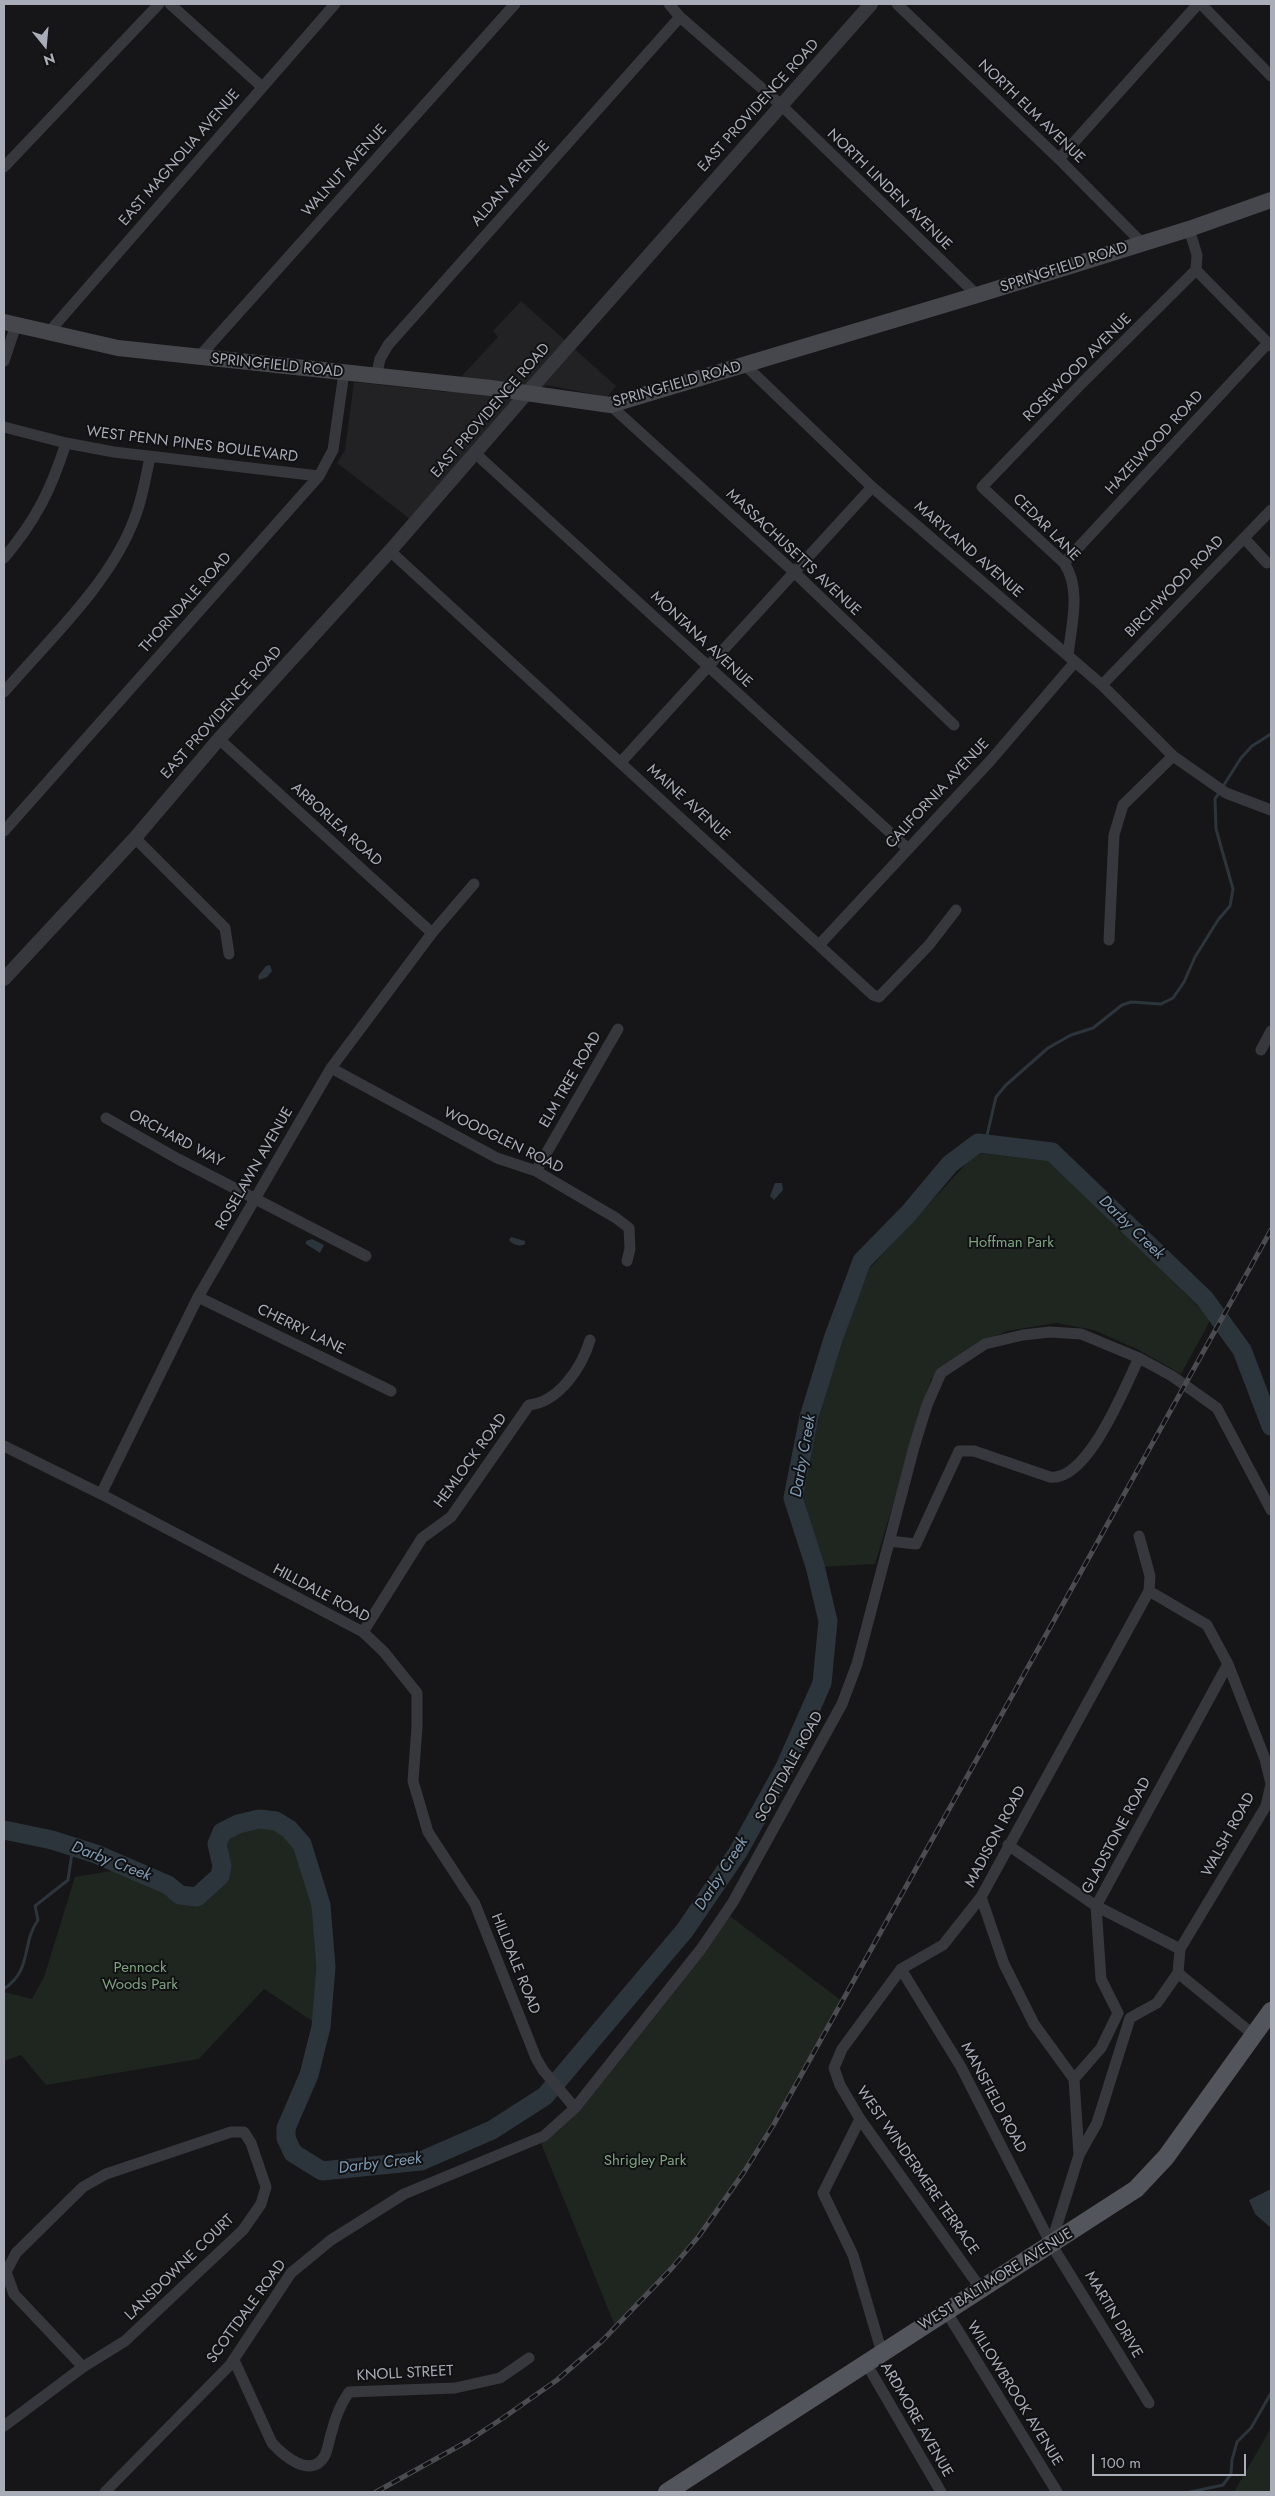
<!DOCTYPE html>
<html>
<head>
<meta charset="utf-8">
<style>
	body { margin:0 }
	#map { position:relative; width:1275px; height:2496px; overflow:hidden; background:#161618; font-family:Jost,sans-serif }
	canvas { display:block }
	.frame { position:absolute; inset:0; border:5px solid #a8adb8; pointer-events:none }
	.north { position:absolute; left:20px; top:20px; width:50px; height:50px; -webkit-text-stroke:4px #111113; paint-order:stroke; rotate:163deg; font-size:14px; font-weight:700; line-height:20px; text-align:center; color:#a8adb8 }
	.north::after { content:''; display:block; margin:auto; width:18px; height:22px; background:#a8adb8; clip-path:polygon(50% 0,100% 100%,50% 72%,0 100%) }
	.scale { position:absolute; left:1092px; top:2454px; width:154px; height:22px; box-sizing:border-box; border:2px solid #a8adb8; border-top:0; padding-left:6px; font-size:15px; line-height:18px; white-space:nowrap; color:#a8adb8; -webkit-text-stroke:4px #111113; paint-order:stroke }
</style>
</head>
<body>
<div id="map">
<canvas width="1275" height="2496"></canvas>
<div class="frame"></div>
<div class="north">N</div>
<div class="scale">100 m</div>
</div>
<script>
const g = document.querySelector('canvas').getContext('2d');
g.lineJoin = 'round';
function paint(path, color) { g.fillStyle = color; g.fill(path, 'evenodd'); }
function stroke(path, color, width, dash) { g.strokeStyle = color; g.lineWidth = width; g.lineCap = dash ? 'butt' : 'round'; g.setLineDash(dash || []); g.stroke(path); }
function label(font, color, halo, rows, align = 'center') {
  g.font = font + ' Jost,sans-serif'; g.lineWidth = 4; g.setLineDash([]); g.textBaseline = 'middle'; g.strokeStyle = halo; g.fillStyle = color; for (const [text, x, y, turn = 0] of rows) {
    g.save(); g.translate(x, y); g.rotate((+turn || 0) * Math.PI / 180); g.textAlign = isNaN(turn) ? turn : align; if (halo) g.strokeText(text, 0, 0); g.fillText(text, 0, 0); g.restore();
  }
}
const built = new Path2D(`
	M521 301 616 386 607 397 547 385 509 403 410 519 337 463 345 450 354 382 447 392 498 337 493 331Z`);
const green = new Path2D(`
	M976 1153 1051 1161 1211 1319 1181 1374 1137 1349 1094 1330 1056 1323 1007 1331 985 1341 931 1379 875 1564 819 1567 799 1497 836 1352 870 1268Z
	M259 1819C265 1820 272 1819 278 1822 300 1834 307 1856 314 1878 328 1929 326 1975 321 2027L264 1989 199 2059 46 2085 21 2055 4 2061V1992L32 1999 44 1977 75 1877 128 1868 168 1885 180 1895 197 1897 220 1876 222 1866 217 1844 222 1832 238 1824Z
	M726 1913 843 2002C798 2081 755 2162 700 2234 675 2268 644 2296 615 2326L539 2138 575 2108Z
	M1271 2428V2492H1234Z`);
const water = new Path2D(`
	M270 965 272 971 267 977 259 980 258 976 266 966Z
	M775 1183H782L783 1190 774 1200 770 1196Z
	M511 1237 525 1241V1244C520 1247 513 1245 509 1240Z
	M312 1239 324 1245 320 1253 306 1244V1241Z
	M1271 2189V2228L1255 2214 1249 2200Z`);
const stream = new Path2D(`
	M985 1144 996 1097 1006 1085 1048 1048 1071 1035 1093 1028 1122 1005 1131 1002 1161 1004 1173 998 1184 982 1195 957 1218 920 1230 906 1233 889 1216 829 1215 799 1241 758 1252 746 1271 734
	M4 1989C33 1969 21 1944 38 1920L35 1906 68 1880 73 1846
	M1190 2492 1223 2485 1231 2474 1232 2460 1237 2442 1251 2428 1271 2393`);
const river = new Path2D(`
	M4 1830 52 1840 96 1854 168 1885 180 1895 197 1897 220 1876 222 1866 217 1844 222 1832 238 1824 259 1819 276 1821 289 1829 302 1844 321 1905 326 1967 321 2027 309 2075 286 2128V2138L293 2153 322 2171 421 2161 492 2130 545 2096 685 1930 738 1852 785 1767 822 1683 828 1621 815 1566 793 1498 809 1417 833 1339 862 1261 908 1214 950 1164 978 1143 1052 1152 1205 1299 1242 1350 1271 1426`);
const minor = new Path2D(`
	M170 4 261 86
	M669 4 680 17 781 105 977 295
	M897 4 1059 159 1142 243
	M1201 4 1271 76
	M1059 159 1198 4
	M4 167 159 4
	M1189 229 1197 255 1196 270 1271 346
	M49 332 335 4
	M198 358 515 4
	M4 361 16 325
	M745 365 872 487 1102 685 1173 756 1226 793 1271 810
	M376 377 380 359 388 345 680 17
	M610 405 794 572 954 725
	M4 427 66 443 114 452 319 476
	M476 454 907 848
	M1244 538 1267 563
	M390 551 873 995 879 997 929 945 956 910
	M4 558C36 520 51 490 66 443
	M1064 563 1268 343
	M1068 656C1071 626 1082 589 1064 563L982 487 1082 383 1196 270
	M1102 685 1271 510
	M4 692C46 643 106 587 131 527 141 505 145 481 150 457
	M219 739 432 933
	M621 762 872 487
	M4 831 319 476 333 450 344 373
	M135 838 225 928 229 954
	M1109 940 1114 835 1123 805 1173 756
	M820 944 991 760 1075 662
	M1261 1050 1271 1031
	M331 1068 497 1158 536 1171 616 1218 629 1228 630 1249 627 1261
	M106 1118 178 1159 366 1256
	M536 1171 618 1029
	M198 1297 391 1391
	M4 1446 101 1494 363 1632 384 1652 417 1693V1727L413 1781 428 1832 475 1904 536 2058 543 2070 575 2108
	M101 1494 198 1297 331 1068 432 933 474 884
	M889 1541 916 1544 959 1451H974L1050 1477C1088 1482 1125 1386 1139 1358
	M363 1632 422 1538 451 1517 529 1405C559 1402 582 1367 590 1340
	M1008 1845 1096 1906 1180 1949
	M981 1897 1004 1964 1034 2024 1074 2079 1079 2155 1051 2244
	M901 1969 961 2067 1051 2244 1149 2403
	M1178 1973 1255 2036
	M1118 2013 1101 1979 1096 1906 1228 1664
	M1074 2079 1101 2048 1118 2013
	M860 2119 823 2193 853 2255 882 2353
	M1079 2155 1097 2123 1130 2018 1157 2003 1178 1973 1180 1949 1266 1806 1271 1784 1265 1759 1228 1664 1207 1625 1149 1591 1150 1576 1139 1536
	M981 2289 860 2119 840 2085 834 2068 842 2049 901 1969 943 1945 981 1897 1149 1591
	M946 2311 1057 2492
	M234 2360 272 2443C283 2455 310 2479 324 2457 328 2451 329 2439 332 2431 335 2418 341 2404 349 2392L455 2388 500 2378 529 2358
	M866 2363 941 2492
	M4 2426 83 2367 125 2341 243 2230 261 2204 266 2187 251 2143 244 2132H231L106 2174 83 2187 16 2253 6 2272 14 2294 83 2367
	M105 2492 230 2365 291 2273 331 2240 404 2194 544 2136 575 2108 701 1949 733 1902 842 1704 857 1664 914 1447 927 1405 941 1373 985 1344 1023 1335 1050 1332 1081 1334 1139 1358 1172 1376 1217 1408 1271 1510`);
const tertiary = new Path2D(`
	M4 979 135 838 219 739 390 551 527 393 871 4`);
const secondary = new Path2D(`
	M4 322 118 348 491 388 610 405 977 295 1189 229 1271 200`);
const primary = new Path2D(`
	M667 2492 1136 2189 1166 2157 1271 2011`);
const rail = new Path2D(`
	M376 2492 468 2441 503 2418 557 2380 602 2341 672 2268 699 2236 744 2172 774 2124 1271 1230`);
const streetNames = [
	["EAST PROVIDENCE ROAD",759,106,-48],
	["NORTH ELM AVENUE",1031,112,44],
	["EAST MAGNOLIA AVENUE",180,158,-49],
	["WALNUT AVENUE",345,171,-48],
	["ALDAN AVENUE",511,184,-48],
	["NORTH LINDEN AVENUE",889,190,44],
	["SPRINGFIELD ROAD",1064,268,-18],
	["SPRINGFIELD ROAD",277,366,6],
	["ROSEWOOD AVENUE",1078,368,-45],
	["SPRINGFIELD ROAD",677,385,-16],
	["EAST PROVIDENCE ROAD",491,411,-49],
	["HAZELWOOD ROAD",1155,443,-47],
	["WEST PENN PINES BOULEVARD",192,445,7],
	["CEDAR LANE",1046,528,45],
	["MARYLAND AVENUE",968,550,41],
	["MASSACHUSETTS AVENUE",793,553,43],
	["BIRCHWOOD ROAD",1175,587,-46],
	["THORNDALE ROAD",186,603,-48],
	["MONTANA AVENUE",701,640,43],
	["EAST PROVIDENCE ROAD",222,713,-48],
	["CALIFORNIA AVENUE",938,794,-47],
	["MAINE AVENUE",688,803,42],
	["ARBORLEA ROAD",336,825,42],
	["ELM TREE ROAD",571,1080,-60],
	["ORCHARD WAY",176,1139,28],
	["WOODGLEN ROAD",503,1141,26],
	["ROSELAWN AVENUE",255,1169,-60],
	["CHERRY LANE",301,1330,26],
	["HEMLOCK ROAD",471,1461,-54],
	["HILLDALE ROAD",321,1594,28],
	["SCOTTDALE ROAD",790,1767,-61],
	["WALSH ROAD",1229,1835,-61],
	["GLADSTONE ROAD",1117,1836,-62],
	["MADISON ROAD",996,1837,-62],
	["HILLDALE ROAD",515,1964,68],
	["MANSFIELD ROAD",993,2098,62],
	["WEST WINDERMERE TERRACE",917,2171,55],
	["LANSDOWNE COURT",180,2268,-44],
	["WEST BALTIMORE AVENUE",996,2280,-32],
	["SCOTTDALE ROAD",247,2312,-54],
	["MARTIN DRIVE",1113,2315,59],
	["KNOLL STREET",405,2374,-3],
	["WILLOWBROOK AVENUE",1014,2394,58],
	["ARDMORE AVENUE",916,2420,60]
];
const parkNames = [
	["Hoffman Park",1011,1243],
	["Pennock",140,1968],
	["Woods Park",140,1985],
	["Shrigley Park",645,2161]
];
const waterNames = [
	["Darby Creek",1131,1228,44],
	["Darby Creek",804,1456,-80],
	["Darby Creek",111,1862,21],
	["Darby Creek",722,1874,-57],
	["Darby Creek",380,2164,-7]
];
paint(built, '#222225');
paint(green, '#1e261f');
paint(water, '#2c353c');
stroke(stream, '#2c353c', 3);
stroke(river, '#2c353c', 19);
stroke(minor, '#37383d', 11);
stroke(tertiary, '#37383d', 14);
stroke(secondary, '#45474d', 16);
stroke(primary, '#53555c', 18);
stroke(rail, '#4a4c52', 5);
stroke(rail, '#111113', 3, [9]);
label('15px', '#a8adb8', '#111113', streetNames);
label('15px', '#7fa381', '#111113', parkNames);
label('italic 16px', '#7f9bb3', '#111113', waterNames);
</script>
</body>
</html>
